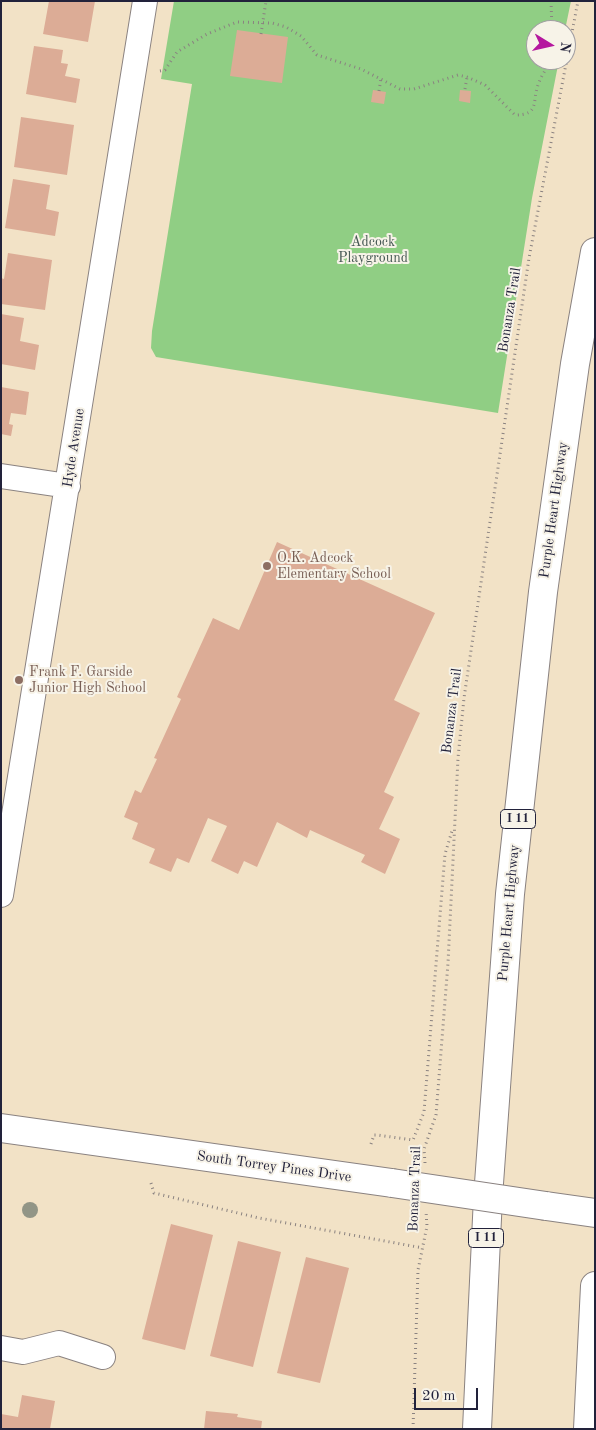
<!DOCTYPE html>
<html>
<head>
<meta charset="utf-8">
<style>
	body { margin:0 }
	#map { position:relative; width:596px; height:1430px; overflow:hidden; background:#f2e2c6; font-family:"Old Standard TT",serif }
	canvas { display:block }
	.frame { position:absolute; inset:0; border:2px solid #22223b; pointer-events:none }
	.north { position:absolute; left:526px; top:20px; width:50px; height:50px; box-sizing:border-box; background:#f7f3e8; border:1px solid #a29fa3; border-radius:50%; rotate:99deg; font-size:14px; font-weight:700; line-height:20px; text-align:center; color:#22223b }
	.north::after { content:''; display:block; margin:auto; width:18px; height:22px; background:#b5179e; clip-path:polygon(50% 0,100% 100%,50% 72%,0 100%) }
	.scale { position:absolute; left:414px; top:1388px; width:64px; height:22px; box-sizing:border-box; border:2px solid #22223b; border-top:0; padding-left:6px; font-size:15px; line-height:18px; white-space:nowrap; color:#22223b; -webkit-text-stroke:4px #f7f3e8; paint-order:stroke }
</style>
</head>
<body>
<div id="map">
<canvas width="596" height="1430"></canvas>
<div class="frame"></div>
<div class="north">N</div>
<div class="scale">20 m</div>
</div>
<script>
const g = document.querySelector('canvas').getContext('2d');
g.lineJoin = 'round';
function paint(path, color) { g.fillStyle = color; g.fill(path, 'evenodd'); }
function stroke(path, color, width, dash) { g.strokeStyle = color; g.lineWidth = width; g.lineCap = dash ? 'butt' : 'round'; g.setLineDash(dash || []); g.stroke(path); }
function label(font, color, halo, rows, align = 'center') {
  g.font = font + ' "Old Standard TT",serif'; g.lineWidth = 4; g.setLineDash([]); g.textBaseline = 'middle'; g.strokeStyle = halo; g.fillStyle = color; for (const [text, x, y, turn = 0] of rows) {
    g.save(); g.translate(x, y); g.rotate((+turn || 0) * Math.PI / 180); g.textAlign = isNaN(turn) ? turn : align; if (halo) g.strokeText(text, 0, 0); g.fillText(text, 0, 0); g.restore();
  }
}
const green = new Path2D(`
	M174 1H571L565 30H536V60H559L532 198 498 413 156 357 151 348 152 331 192 84 161 79Z`);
const building = new Path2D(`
	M49 1H95L88 42 43 34Z
	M237 30 288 37 282 83 230 76Z
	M34 46 63 50 61 63 68 64 65 76 80 79 76 103 26 94Z
	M373 90 386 92 384 104 371 102Z
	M460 90 471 91 470 103 459 101Z
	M21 117 74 125 67 175 14 167Z
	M13 179 50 185 46 209 59 212 55 236 5 228Z
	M8 253 52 260 45 310 1 304V278L4 279Z
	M1 314 24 318 20 341 39 345 35 370 1 364Z
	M1 387 29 392 26 415 11 413 9 424 13 425 11 436 1 434Z
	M277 542 435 613 394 700 420 713 384 792 394 797 379 829 400 839 385 874 361 862 365 855 310 830 307 838 277 822 257 867 244 861 238 874 211 861 227 826 208 818 189 863 177 858 171 872 149 863 155 849 132 839 138 823 124 817 135 790 141 793 157 759 154 758 181 699 177 697 213 618 239 630Z
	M171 1224 213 1235 185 1350 142 1339Z
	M238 1241 281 1252 253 1367 210 1356Z
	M306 1257 349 1268 320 1383 277 1373Z
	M22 1395 55 1401 50 1429H1V1414L18 1417Z
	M206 1411 238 1414 237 1417 262 1421 261 1429H204Z`);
const path = new Path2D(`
	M551 1 552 30
	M261 34 266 1
	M160 71 165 70 177 52 207 34 237 22 272 23 286 27 301 36 317 55 361 69 400 89H414L458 75 467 77 485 85 515 115C540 115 532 101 538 85 541 76 547 68 551 60
	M465 89 467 77
	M379 91 381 78
	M371 1144 374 1135H377L413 1140 424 1112 445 854 452 831
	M425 1163 424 1149 436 1115 448 963 458 758 464 698 529 258 578 1
	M151 1183 154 1193 259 1218 423 1248
	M413 1429 418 1270 427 1226 426 1212`);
const minor = new Path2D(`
	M1 476 68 486
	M1 895 145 1
	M1 1348 23 1352 59 1343 103 1357`);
const secondary = new Path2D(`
	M1 1128 392 1183
	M546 1206 595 1213`);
const motorway = new Path2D(`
	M477 1429 488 1197 510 894 543 592 575 364 595 252
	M588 1429 595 1286`);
const secondaryBridge = new Path2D(`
	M392 1183 546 1206`);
const trees = [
	[30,1210]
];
const markers = [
	[267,566,5,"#8d6e63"],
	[19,680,5,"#8d6e63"]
];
const shields = [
	[518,819,35],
	[486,1238,35]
];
const shieldNames = [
	["I 11",518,819],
	["I 11",486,1238]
];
const parkNames = [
	["Adcock",373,242],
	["Playground",373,258]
];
const streetNames = [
	["Bonanza Trail",510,310,-81],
	["Hyde Avenue",74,448,-81],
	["Purple Heart Highway",554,510,-82],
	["Bonanza Trail",452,711,-83],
	["Purple Heart Highway",509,913,-85],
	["South Torrey Pines Drive",274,1167,8],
	["Bonanza Trail",415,1189,-88]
];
const educationNames = [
	["O.K. Adcock",277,558],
	["Elementary School",277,574],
	["Frank F. Garside",29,672],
	["Junior High School",29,688]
];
paint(green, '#90ce84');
paint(building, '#dcac96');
stroke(minor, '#8a8280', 26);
stroke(secondary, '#8a8280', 30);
stroke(motorway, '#8a8280', 30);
stroke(path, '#8a8280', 3, [1, 4]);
stroke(minor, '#fff', 24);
stroke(secondary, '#fff', 28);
stroke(motorway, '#fff', 28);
stroke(secondaryBridge, '#8a8280', 30, []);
stroke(secondaryBridge, '#fff', 28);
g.fillStyle = '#929586';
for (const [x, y] of trees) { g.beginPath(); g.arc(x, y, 8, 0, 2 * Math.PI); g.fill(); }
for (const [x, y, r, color] of markers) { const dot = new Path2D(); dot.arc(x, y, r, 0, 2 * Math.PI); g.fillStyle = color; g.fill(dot); stroke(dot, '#f7f3e8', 2); }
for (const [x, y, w] of shields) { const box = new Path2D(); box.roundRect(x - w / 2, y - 9.5, w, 19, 4); g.fillStyle = '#f7f3e8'; g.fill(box); stroke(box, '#22223b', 1); }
label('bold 12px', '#22223b', null, shieldNames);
label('14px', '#435651', '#f7f3e8', parkNames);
label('14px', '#22223b', '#f7f3e8', streetNames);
label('14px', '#785e54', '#f7f3e8', educationNames, 'left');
</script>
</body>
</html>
